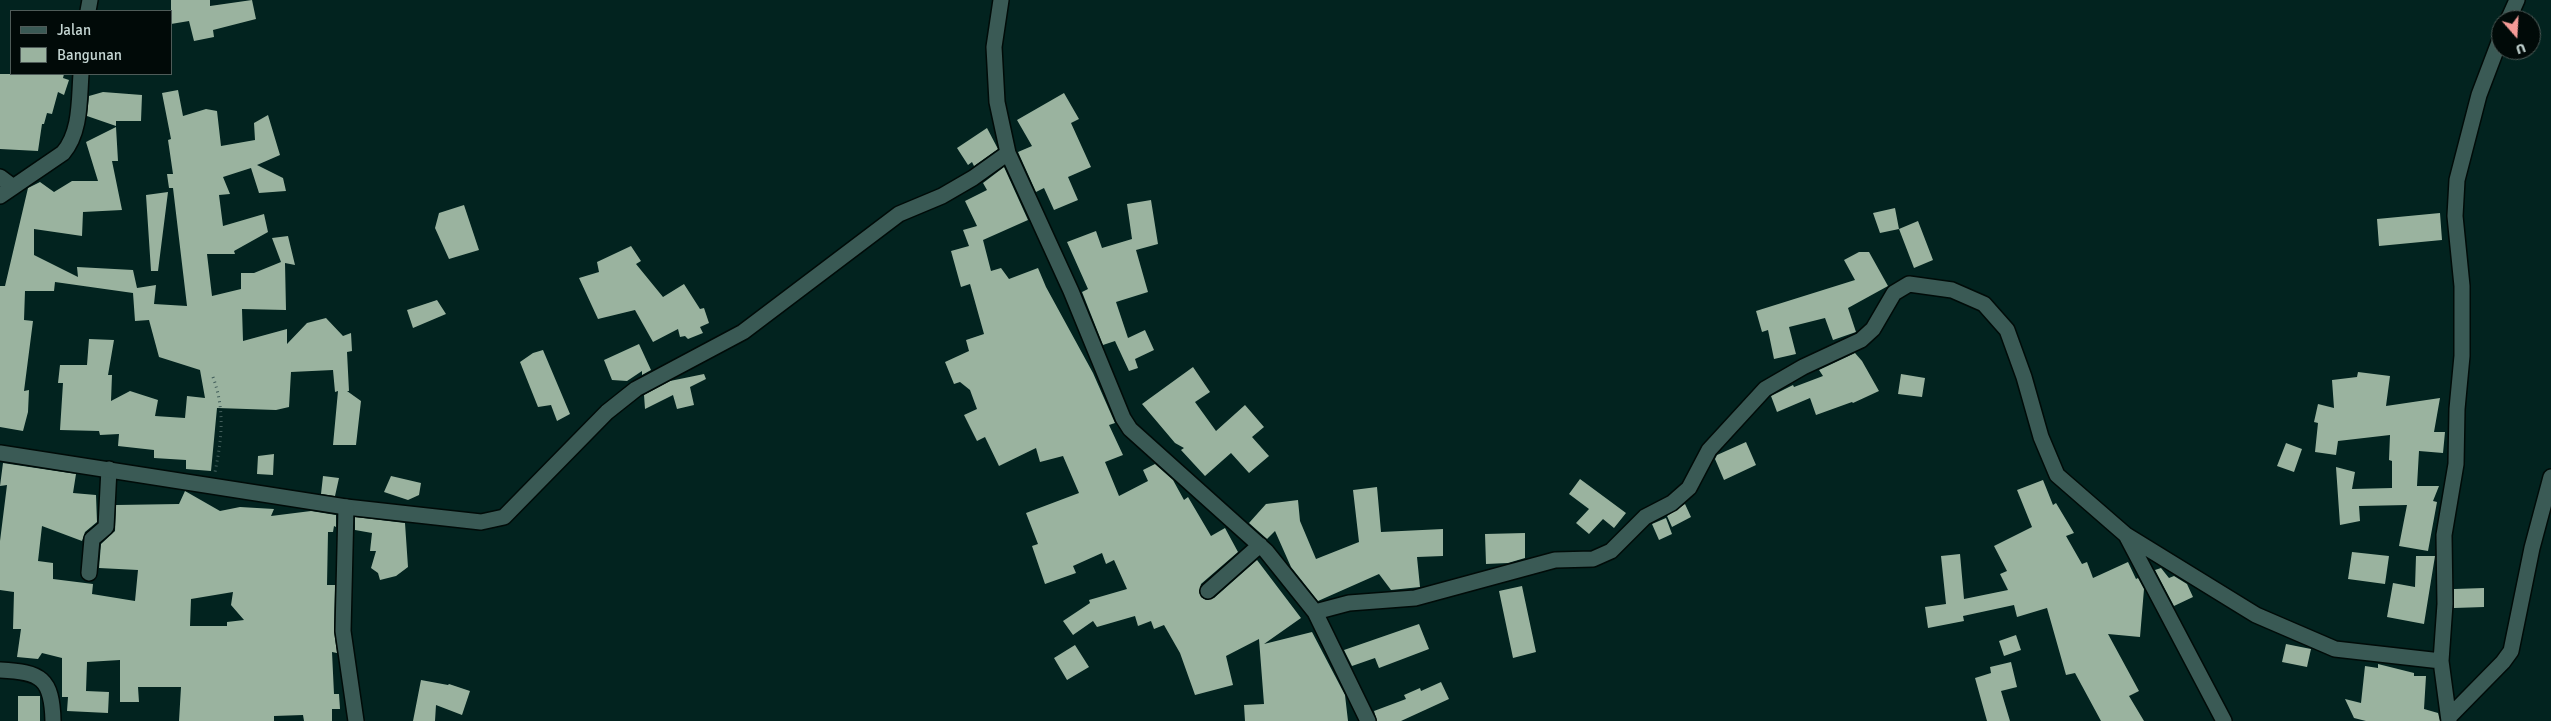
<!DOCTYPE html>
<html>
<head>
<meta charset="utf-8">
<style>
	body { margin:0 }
	#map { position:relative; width:2551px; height:721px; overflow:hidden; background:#02231f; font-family:Signika,sans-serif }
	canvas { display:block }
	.legend { position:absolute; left:10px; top:10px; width:162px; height:65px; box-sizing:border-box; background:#010a08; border:1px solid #4f5c59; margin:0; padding:6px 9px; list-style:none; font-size:15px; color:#c5d6d3 }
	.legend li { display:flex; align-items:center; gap:10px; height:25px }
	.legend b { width:25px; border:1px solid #4f5c59 }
	.north { position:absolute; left:2491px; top:10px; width:50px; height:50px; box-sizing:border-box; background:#010a08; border:1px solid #4f5c59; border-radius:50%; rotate:161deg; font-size:14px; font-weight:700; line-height:20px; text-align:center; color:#c5d6d3 }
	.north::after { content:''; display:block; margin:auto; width:18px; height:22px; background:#f59b97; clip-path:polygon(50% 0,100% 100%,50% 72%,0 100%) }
</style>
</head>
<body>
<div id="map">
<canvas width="2551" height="721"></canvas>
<ul class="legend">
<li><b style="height:6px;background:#3a5a55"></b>Jalan</li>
<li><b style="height:14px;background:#9ab39f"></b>Bangunan</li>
</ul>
<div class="north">U</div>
</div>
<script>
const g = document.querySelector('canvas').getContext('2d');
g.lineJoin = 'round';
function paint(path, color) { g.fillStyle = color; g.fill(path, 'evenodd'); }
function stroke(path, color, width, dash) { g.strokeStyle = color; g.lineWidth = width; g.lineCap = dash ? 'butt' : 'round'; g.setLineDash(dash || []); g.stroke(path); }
const building = new Path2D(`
	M171 0H210V6L252 0 256 19 213 30 214 37 194 41 189 21 171 24Z
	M0 74H64L63 78 69 80 64 95 58 92 52 114 47 113 44 124H42L38 151 0 149Z
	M178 90 183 116 206 109 217 111 221 146 255 140 254 123 268 115 280 155 257 165 283 178 286 191 259 193 251 168 223 177 230 194 219 195 223 226 264 214 268 232 234 251 235 254H207L212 296 241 289V273H254L281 262 272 238 288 236 295 265 285 263 286 310 242 309 243 341 287 329V344L307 323 326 318 343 336 351 333 352 351 347 352 349 391H347L361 401 356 445H333L338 391 335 392 333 370 291 372 289 407 276 410 217 408 211 471 186 469V460L154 458V450L118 446 119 434 100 435 99 431 60 430 63 383H58L60 365H87L89 339 114 340 108 375H112L111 401 130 391 158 400 155 416 185 418 187 396 205 398 200 370 159 357 149 320 135 321 133 293 55 282 54 291H25L24 320 33 321 24 391 29 390 28 412 23 431 0 427V286H5L28 188 40 182 54 192 72 181H98L86 142 116 127 118 161H112L122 210 83 212 82 236 34 229V255L78 277 77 267 133 270 137 288 156 285 154 304 187 306 173 188H169L167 174H173L168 140 171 139 162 93Z
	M103 92 142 95 141 121H116V126L87 116 89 96Z
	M1064 93 1079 119 1071 123 1091 167 1068 177 1078 200 1054 210 1044 188 1036 192 1018 152 1032 146 1017 120Z
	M987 128 998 149 974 166 972 162 968 165 957 148Z
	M1004 167 1028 220 983 240 991 271 1001 268 1009 279 1038 268 1046 287 1093 373 1115 423 1109 425 1123 455 1105 462 1119 496 1148 481 1143 470 1155 464 1173 480 1184 500 1188 497 1211 536 1225 528 1238 552 1201 584 1199 592 1201 597 1206 600 1214 598 1257 560 1301 618 1264 644 1312 632 1345 695 1348 721H1245L1244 705 1264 704 1259 639 1226 656 1233 685 1195 695 1180 653 1164 625 1154 629 1151 621 1138 626 1135 616 1097 627 1093 621 1073 635 1063 621 1090 603 1089 600 1127 589 1114 560 1106 564 1102 553 1073 566 1076 573 1045 584 1032 546 1038 544 1026 513 1079 493 1063 456 1040 462 1036 448 999 466 985 437 977 441 964 415 977 409 970 390 960 382 954 384 945 362 969 351 966 340 984 334 970 284 961 287 951 251 969 246 963 230 977 226 965 201 987 190 983 183Z
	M168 192 158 271H151L146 195Z
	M1151 200 1158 244 1136 250 1148 292 1116 302 1128 338 1145 330 1154 350 1135 359 1138 368 1129 371 1115 341 1103 345 1082 292 1088 289 1067 242 1096 231 1102 248 1132 239 1127 204Z
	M464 205 479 250 449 259 435 228 439 213Z
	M1895 208 1899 229 1880 233 1873 213Z
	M2440 213 2442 240 2379 246 2377 219Z
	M1918 221 1933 260 1914 268 1899 229Z
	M631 246 641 261 636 264 663 297 684 284 700 309 704 308 709 323 700 327 703 333 688 339 685 336 680 337 678 329 653 342 635 310 598 319 579 278 599 272 597 262Z
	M1859 252H1869L1888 286 1848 308 1856 332 1833 340 1825 318 1789 327 1796 354 1774 359 1768 330 1762 332 1756 311 1855 280 1844 260Z
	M437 300 446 314 413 328 407 310Z
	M639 344 651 370 642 375V371L627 381 612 380 604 360Z
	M543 350 570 414 557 421 551 405 538 407 520 362 533 353Z
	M1855 353 1862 361 1879 391 1853 403 1852 402 1816 415 1810 398 1777 412 1771 396 1793 385 1794 387 1823 376 1819 370Z
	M1193 367 1210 392 1195 402 1216 431 1245 405 1264 427 1252 437 1269 456 1249 473 1231 453 1205 476 1181 450 1184 448 1175 443 1142 404Z
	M2358 372 2390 376 2386 406 2440 398 2434 432H2445L2443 453 2419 451 2417 486H2439L2433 501 2437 502 2428 551 2399 546 2407 505 2359 506 2360 521 2340 525 2336 467 2355 472 2352 489 2392 488V461L2389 460 2390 435 2338 441 2336 455 2315 452 2318 423 2314 422 2318 404 2334 408 2332 380 2357 377Z
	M704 374 706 379 690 387 694 405 677 409 673 395 645 409 644 395 670 381Z
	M1901 374 1925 378 1922 397 1898 394Z
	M1746 442 1756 465 1724 480 1715 459 1717 455Z
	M2286 443 2302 449 2294 472 2277 466Z
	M274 454 273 475 257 474 258 456Z
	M3 463 76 474 73 493 96 495 97 522 85 532 82 541 42 526 38 561 53 563V579L93 584 92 594 135 601 138 570 99 568 101 544 115 531 116 505 179 504 185 491 220 511 240 507 274 509 271 516 311 511 336 515V527L334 526 333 532H328L327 585H335L334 631 337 653 332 652 334 694H339L340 709H332V721H304L303 715 274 716V721H179L181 687H138L139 702H120V660L87 662 86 691 109 692 108 713 67 711 68 697H62V658L42 653 38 659 17 657 21 629H13L14 592 0 590V541L7 485 0 486ZM233 592 231 605 244 620 227 622V626H190L191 599Z
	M323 476 339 478 335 496 321 494Z
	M391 476 421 483 419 495 408 500 384 492Z
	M1580 479 1626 513 1614 528 1603 519 1589 534 1576 523 1589 509 1569 494Z
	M2043 480 2053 505 2056 503 2074 533 2066 536 2082 564 2087 562 2093 578 2128 562 2136 579 2138 578 2144 589 2140 637 2108 634 2139 691 2129 696 2144 721H2101L2075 673 2066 675 2047 608 2017 617 2014 605 1963 616 1964 621 1928 628 1925 607 1946 604 1941 556 1960 554 1964 599 2008 590 2000 574 2007 571 1994 546 2032 527 2017 490Z
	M1377 487 1381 532 1443 529V556L1417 557 1420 587 1391 590 1379 574 1318 601 1291 567 1275 531 1267 539 1249 523 1266 504 1298 500 1300 521 1316 559 1359 542 1353 490Z
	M1685 504 1691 517 1672 527 1667 516Z
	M355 517 405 523 408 567 396 576 380 580 378 573 371 568 376 551H370L372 533 355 530Z
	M1666 518 1672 534 1659 540 1652 524Z
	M1525 533V558L1508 563 1486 564 1485 534Z
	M2352 552 2389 556 2385 584 2348 579Z
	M2416 556H2435L2424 624 2387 617 2393 583 2415 587Z
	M2161 568 2169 578 2174 576 2187 584 2193 597 2174 606 2155 570Z
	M1522 586 1536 652 1513 658 1499 591Z
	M2484 588V607L2454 608V589Z
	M1419 624 1429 649 1379 668 1375 658 1352 666 1344 650Z
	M2016 635 2021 650 2004 656 1999 641Z
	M2286 644 2311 649 2307 667 2282 662Z
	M1075 645 1089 667 1067 680 1054 658Z
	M2011 662 2017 687 2001 691 2010 721H1987L1975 678 1991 673 1990 667Z
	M2378 664 2414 673V676H2426L2424 709 2438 713 2440 721H2366L2354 718 2345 699 2361 703 2365 666 2378 668Z
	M421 680 448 685 449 684 470 691 462 715 436 705 435 721H413Z
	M1441 682 1449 699 1401 721H1377L1374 711 1406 699 1404 695 1420 688 1421 691Z
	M18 696H40V721H18Z`);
const path = new Path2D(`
	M213 377C225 410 222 438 215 472`);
const street = new Path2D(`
	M1001 0 994 47 997 102 1008 153 1071 291 1123 418 1130 429 1266 551 1315 612 1368 721
	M88 11 90 0
	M2508 20 2517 0
	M0 177 12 186
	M0 196 63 153C81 132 79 100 81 74
	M346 507 481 522 504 517 607 412 636 389 743 332 899 214 942 196 973 178 1008 153
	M2126 535 2224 721
	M89 573 92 539 106 527 109 469
	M1208 591 1260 545
	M1315 612 1349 603 1415 598 1555 560 1593 559 1611 551 1645 517 1672 503 1689 488 1709 450 1765 389 1803 367 1861 340 1873 329 1894 293 1909 284 1952 290 1984 304 2007 330 2024 377 2041 437 2057 475 2126 535 2256 615 2335 649 2441 661
	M0 670C41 672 52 678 53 721
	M2449 717 2503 662 2511 651 2532 548 2551 477
	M2449 721 2441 661 2445 604 2444 535 2456 464 2457 409 2462 356V286L2455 216 2457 180 2479 95 2501 37`);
const secondary = new Path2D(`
	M0 453 346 507 343 631 356 721`);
paint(building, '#9ab39f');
stroke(street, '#000b08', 18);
stroke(secondary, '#000b08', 18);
stroke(path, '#415d5a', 3, [1, 4]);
stroke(street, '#3a5a55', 15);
stroke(secondary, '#3a5a55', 15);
</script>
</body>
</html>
